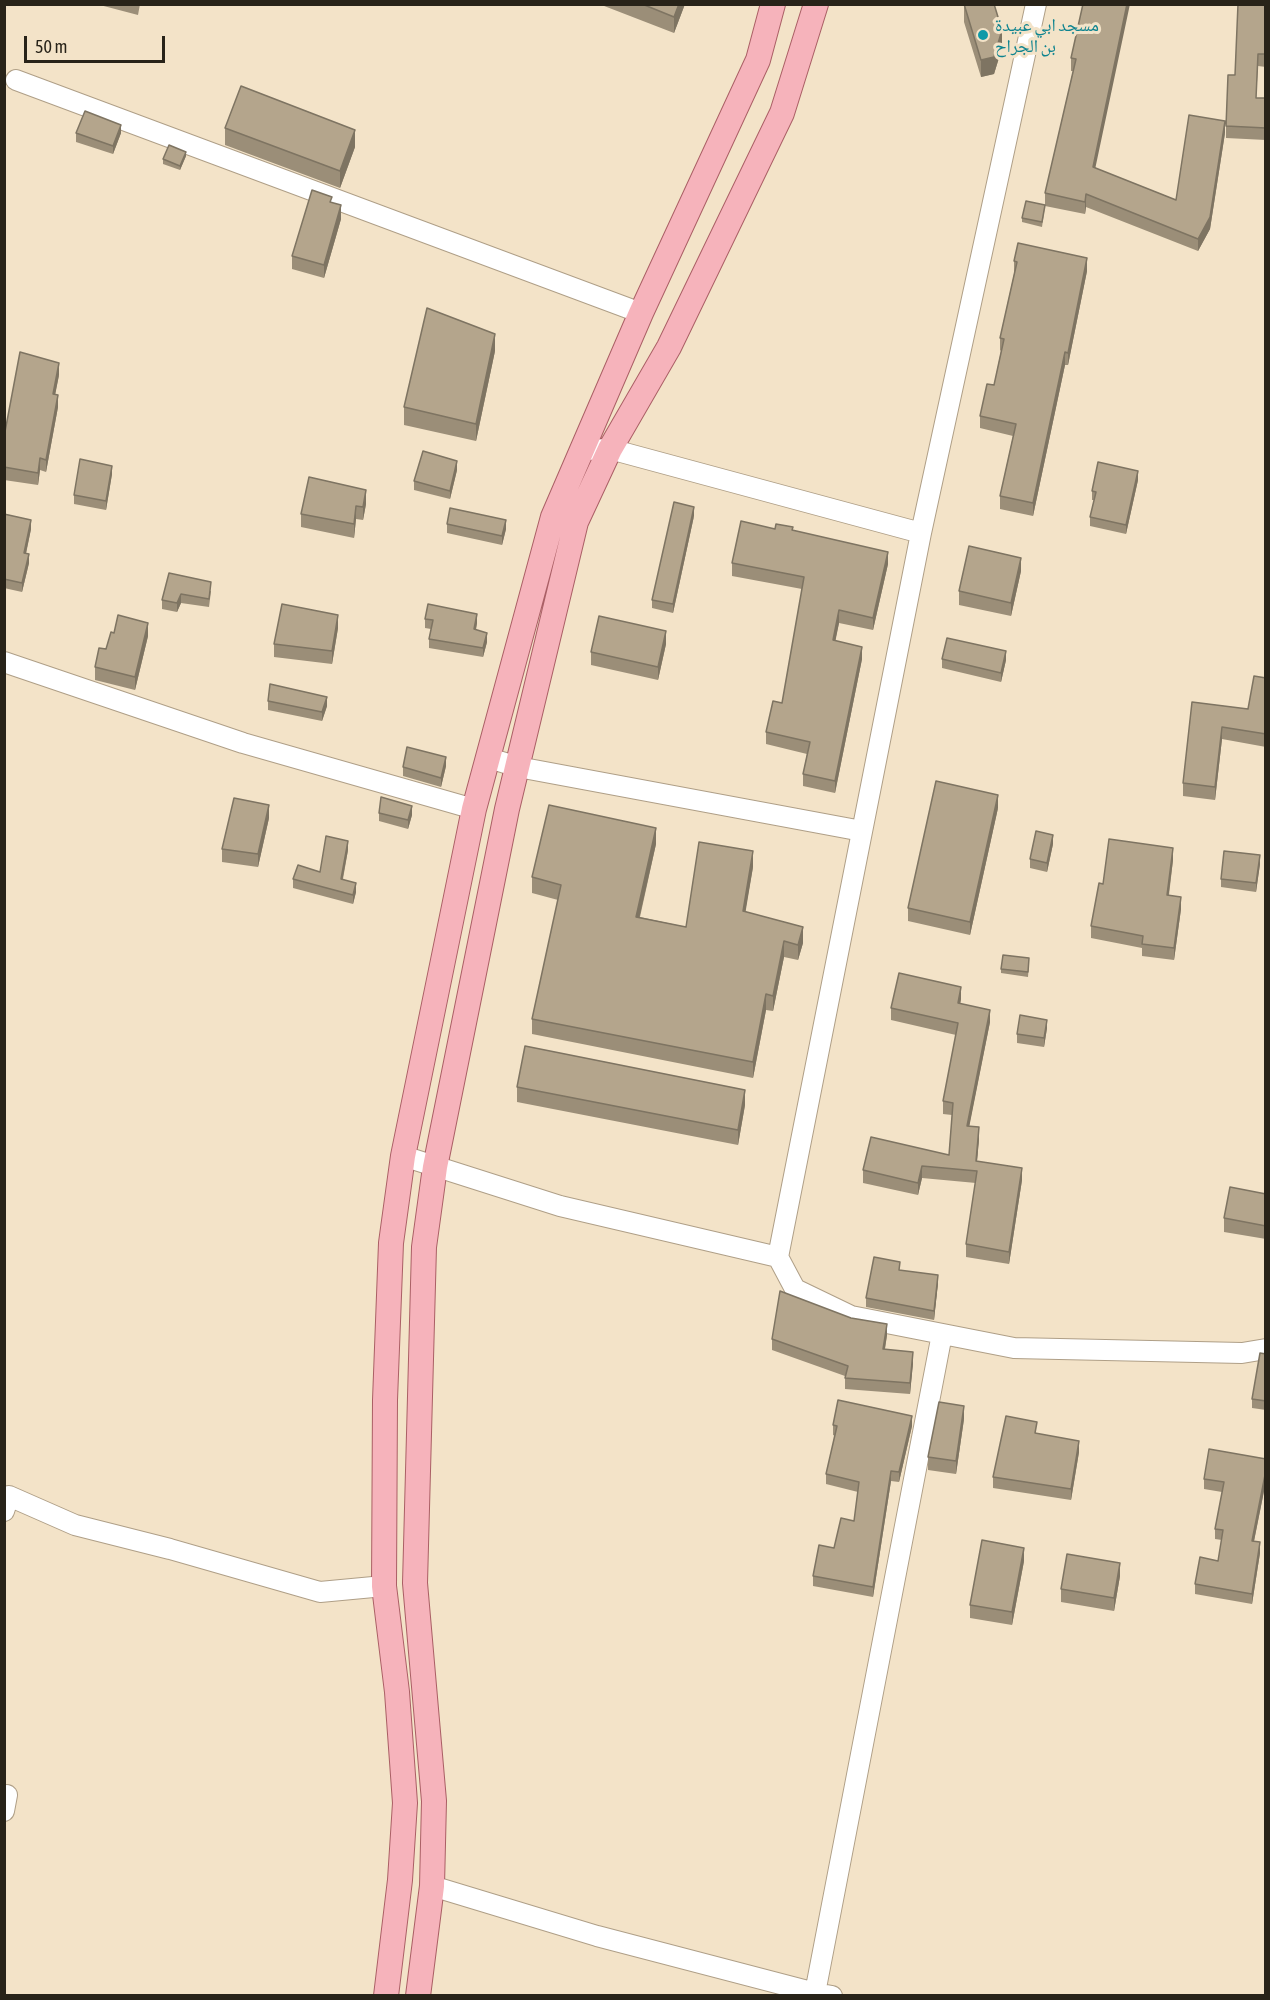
<!DOCTYPE html>
<html>
<head>
<meta charset="utf-8">
<style>
	body { margin:0 }
	#map { position:relative; width:1270px; height:2000px; overflow:hidden; background:#f3e3c8; font-family:"Asap Condensed",sans-serif }
	canvas { display:block }
	.frame { position:absolute; inset:0; border:6px solid #282319; pointer-events:none }
	.scale { position:absolute; left:24px; top:36px; width:141px; height:27px; box-sizing:border-box; border:3px solid #282319; border-top:0; padding-left:8px; font-size:18px; line-height:21px; white-space:nowrap; color:#282319; -webkit-text-stroke:4px #f3e3c8; paint-order:stroke }
</style>
</head>
<body>
<div id="map">
<canvas width="1270" height="2000"></canvas>
<div class="frame"></div>
<div class="scale">50 m</div>
</div>
<script>
const g = document.querySelector('canvas').getContext('2d');
g.lineJoin = 'round';
function stroke(path, color, width, dash) { g.strokeStyle = color; g.lineWidth = width; g.lineCap = dash ? 'butt' : 'round'; g.setLineDash(dash || []); g.stroke(path); }
function paint(path, color) { g.fillStyle = color; g.fill(path, 'evenodd'); }
function label(font, color, halo, rows, align = 'center') {
  g.font = font + ' "Asap Condensed","Noto Naskh Arabic",sans-serif'; g.lineWidth = 6; g.setLineDash([]); g.textBaseline = 'middle'; g.strokeStyle = halo; g.fillStyle = color; for (const [text, x, y, turn = 0] of rows) {
    g.save(); g.translate(x, y); g.rotate((+turn || 0) * Math.PI / 180); g.textAlign = isNaN(turn) ? turn : align; if (halo) g.strokeText(text, 0, 0); g.fillText(text, 0, 0); g.restore();
  }
}
const minor = new Path2D(`
	M1036 4 921 533 778 1257 795 1289 851 1316 1014 1348 1242 1353 1266 1349
	M16 80 641 313
	M583 450 610 449 921 533
	M4 662 243 743 474 809
	M489 758 518 767 862 831
	M403 1156 560 1206 778 1257
	M4 1511 9 1496 75 1525 170 1549 320 1592 384 1586
	M4 1811 7 1795
	M432 1886 597 1936 815 1993 832 1996
	M815 1993 942 1334`);
const major = new Path2D(`
	M386 1996 400 1880 405 1803 397 1692 384 1586 385 1400 391 1243 403 1156 474 809 553 517 641 313 758 60 773 4
	M418 1996 432 1886 434 1801 415 1583 424 1247 435 1167 507 809 576 522 610 449 669 347 782 113 816 4`);
const wall = new Path2D(`
	M96 4H140L138 15Z
	M599 4H685L674 33Z
	M964 4 1002 48 994 74 981 77 964 22Z
	M1083 4 1095 168 1176 200 1225 133 1210 229 1198 251 1086 207 1085 214 1045 206 1042 227 1022 222V218L1045 205V193L1073 71H1071V58Z
	M1266 4V67L1258 66 1256 98H1266V140L1226 138V126L1235 75Z
	M225 128 355 147 340 188 225 145Z
	M76 133H121L113 154 76 142Z
	M186 156 180 170 163 164V159Z
	M332 203 341 219 324 278 292 269V256Z
	M1014 261 1087 271 1068 365H1065L1033 516 1000 509V496L1013 436 980 428V416L994 385 1001 351 1000 350V338L1014 274Z
	M495 351 476 441 404 425V407Z
	M59 375 55 394 58 407 46 472 40 470 38 485 4 480V437Z
	M457 470 450 499 414 490V481Z
	M112 474 106 510 74 504V495Z
	M1138 480 1126 534 1090 526V517L1094 500H1092V491Z
	M366 504 363 520 356 519 354 538 301 527V514Z
	M4 514 31 529 26 554 29 563 22 592 4 588Z
	M694 516 673 613 652 608V600Z
	M447 524 506 529 502 545 447 533Z
	M775 529 793 530 888 564 873 630 839 623 835 641 862 659 835 793 803 786V774L807 754 766 744V732L782 703 802 589 732 576V563Z
	M1021 571 1011 616 959 605V591Z
	M169 573 211 591 209 607 181 603 177 612 162 609V600Z
	M425 619 477 623 476 630 487 642 483 657 429 648V639L431 629 425 628Z
	M338 628 332 664 274 657V644Z
	M114 633 148 636 135 690 95 680V667L106 649Z
	M666 644 658 680 591 665V652Z
	M942 659 1006 660 1001 682 942 668Z
	M1266 678V747L1222 739 1215 800 1183 796V783L1192 702 1248 709Z
	M268 701 327 706 322 721 268 710Z
	M446 766 441 787 403 776V767Z
	M998 808 970 935 908 921V908Z
	M379 813 412 815 408 829 379 821Z
	M269 818 258 867 222 862V849Z
	M656 844 640 917 686 927 753 867 745 912 803 943 798 960 784 957 773 1011 766 1010 753 1078 532 1034V1019L558 900 532 893V877Z
	M1053 844 1047 872 1030 868V859Z
	M348 850 343 879 356 892 353 904 293 888V879L320 872Z
	M1173 860 1169 895 1181 909 1174 960 1142 956V948L1091 938V926L1103 884Z
	M1260 864 1256 892 1221 887V879Z
	M1029 963 1028 977 1001 973V969Z
	M961 999 960 1004 990 1022 969 1126 979 1139 977 1161 1022 1180 1009 1264 966 1257V1244L976 1183 922 1178 918 1195 863 1183V1170L949 1155 952 1115 943 1114V1101L956 1035 891 1020V1008Z
	M1047 1028 1044 1047 1017 1043V1034Z
	M517 1087 745 1105 738 1145 517 1102Z
	M1266 1194V1239L1224 1232V1218Z
	M900 1270 938 1283 934 1320 866 1307V1298Z
	M887 1335 885 1349 913 1363 910 1394 845 1389V1376L772 1350V1339Z
	M1266 1354V1410L1252 1408V1399Z
	M964 1419 956 1474 928 1470V1457Z
	M833 1425 912 1426 899 1482 891 1481 873 1597 813 1586V1576L854 1521 858 1492 826 1484V1474L835 1436 833 1435Z
	M1037 1434 1079 1452 1071 1500 993 1488V1477Z
	M1266 1459V1481L1254 1541 1260 1553 1252 1604 1195 1594V1584L1218 1561 1222 1540 1215 1539V1529L1222 1492 1204 1489V1479Z
	M1024 1561 1012 1625 970 1618V1605Z
	M1120 1576 1114 1611 1061 1602V1589Z`);
const shadedWall = new Path2D(`
	M679 4H685L674 33V17Z
	M1127 4H1130L1093 179V167Z
	M1002 30V48L994 74 981 77V60Z
	M1225 121V133L1210 229 1198 251V239Z
	M121 125V133L113 154V146Z
	M355 130V147L340 188V171Z
	M186 152V156L180 170V166Z
	M1086 194V207L1085 214V202Z
	M341 205V219L324 278V265Z
	M1087 258V271L1068 365V353Z
	M495 334V351L476 441V424Z
	M1065 352V365L1033 516V503Z
	M59 363V375L53 406V394Z
	M58 395V407L46 472V460Z
	M40 458V470L38 485V473Z
	M457 461V470L450 499V491Z
	M112 466V474L106 510V501Z
	M1138 471V480L1126 534V525Z
	M366 490V504L363 520V507Z
	M356 506V519L354 538V524Z
	M694 507V516L673 613V604Z
	M31 520V529L24 562V553Z
	M506 520V529L502 545V536Z
	M888 552V564L873 630V618Z
	M29 554V563L22 592V583Z
	M1021 558V571L1011 616V603Z
	M181 594V603L177 612V603Z
	M839 610V623L833 653V640Z
	M477 614V623L474 638V629Z
	M338 615V628L332 664V651Z
	M148 623V636L135 690V677Z
	M666 631V644L658 680V667Z
	M487 633V642L483 657V648Z
	M862 647V659L835 793V781Z
	M1006 651V660L1001 682V673Z
	M327 697V706L322 721V712Z
	M1222 727V739L1215 800V787Z
	M446 757V766L441 787V778Z
	M998 795V808L970 935V922Z
	M269 805V818L258 867V854Z
	M412 806V815L408 829V820Z
	M656 828V844L636 932V917Z
	M1053 835V844L1047 872V863Z
	M348 841V850L341 887V879Z
	M1173 848V860L1167 907V895Z
	M753 851V867L743 927V911Z
	M1260 855V864L1256 892V883Z
	M356 883V892L353 904V895Z
	M1181 897V909L1174 960V948Z
	M803 927V943L798 960V945Z
	M784 941V957L773 1011V996Z
	M961 987V999L958 1015V1003Z
	M766 994V1010L753 1078V1062Z
	M990 1010V1022L967 1138V1126Z
	M1047 1020V1028L1044 1047V1038Z
	M745 1090V1105L738 1145V1130Z
	M979 1127V1139L976 1173V1161Z
	M922 1166V1178L918 1195V1183Z
	M1022 1168V1180L1009 1264V1252Z
	M938 1275V1283L934 1320V1311Z
	M887 1324V1335L883 1360V1349Z
	M913 1352V1363L910 1394V1383Z
	M964 1406V1419L956 1474V1461Z
	M912 1416V1426L899 1482V1472Z
	M1079 1441V1452L1071 1500V1489Z
	M1266 1470V1481L1252 1551V1541Z
	M891 1471V1481L873 1597V1587Z
	M1260 1542V1553L1252 1604V1594Z
	M1024 1548V1561L1012 1625V1612Z
	M1120 1563V1576L1114 1611V1598Z`);
const building = new Path2D(`
	M642 4H679L674 17Z
	M964 4H994L1002 30 994 57 981 60Z
	M1083 4H1127L1093 167 1176 200 1189 115 1225 121 1210 217 1198 239 1086 194 1085 202 1045 193 1076 59 1071 58Z
	M1238 4H1266V54H1258L1256 98H1266V128L1226 126 1228 75H1235Z
	M241 86 355 130 340 171 225 128Z
	M85 111 121 125 113 146 76 133Z
	M169 145 186 152 180 166 163 159Z
	M312 190 332 197 330 202 341 205 324 265 292 256Z
	M1026 201 1045 205 1042 222 1022 218Z
	M1018 243 1087 258 1068 353 1065 352 1033 503 1000 496 1016 424 980 416 987 384 994 385 1004 339 1000 338 1017 262 1014 261Z
	M427 308 495 334 476 424 404 407Z
	M20 352 59 363 53 394 58 395 46 460 40 458 38 473 4 467V437Z
	M423 451 457 461 450 491 414 481Z
	M80 459 112 466 106 501 74 495Z
	M1098 462 1138 471 1126 525 1090 517 1096 492 1092 491Z
	M309 477 366 490 363 507 356 506 354 524 301 514Z
	M674 502 694 507 673 604 652 600Z
	M450 508 506 520 502 536 447 524Z
	M4 514 31 520 24 553 29 554 22 583 4 579Z
	M741 521 775 529 776 524 793 527 792 530 888 552 873 618 839 610 833 640 862 647 835 781 803 774 810 742 766 732 773 701 782 703 804 577 732 563Z
	M969 546 1021 558 1011 603 959 591Z
	M169 573 211 582 209 599 181 594 177 603 162 600Z
	M282 604 338 615 332 651 274 644Z
	M428 604 477 614 474 629 487 633 483 648 429 639 433 620 425 619Z
	M118 615 148 623 135 677 95 667 99 648 106 649 111 632 114 633Z
	M599 616 666 631 658 667 591 652Z
	M947 638 1006 651 1001 673 942 659Z
	M1254 676 1266 678V734L1222 727 1215 787 1183 783 1192 702 1248 709Z
	M270 684 327 697 322 712 268 701Z
	M407 747 446 757 441 778 403 767Z
	M936 781 998 795 970 922 908 908Z
	M381 797 412 806 408 820 379 813Z
	M234 798 269 805 258 854 222 849Z
	M549 805 656 828 636 917 686 927 699 842 753 851 743 911 803 927 798 945 784 941 773 996 766 994 753 1062 532 1019 561 885 532 877Z
	M1036 831 1053 835 1047 863 1030 859Z
	M326 836 348 841 341 879 356 883 353 895 293 879 298 865 320 872Z
	M1109 839 1173 848 1167 895 1181 897 1174 948 1142 944 1143 936 1091 926 1099 883 1103 884Z
	M1224 851 1260 855 1256 883 1221 879Z
	M1003 955 1029 958 1028 972 1001 969Z
	M899 973 961 987 958 1003 990 1010 967 1126 979 1127 976 1161 1022 1168 1009 1252 966 1244 977 1171 922 1166 918 1183 863 1170 871 1137 949 1155 953 1103 943 1101 958 1023 891 1008Z
	M1020 1015 1047 1020 1044 1038 1017 1034Z
	M525 1046 745 1090 738 1130 517 1087Z
	M1230 1187 1266 1194V1226L1224 1218Z
	M874 1257 900 1262 899 1270 938 1275 934 1311 866 1298Z
	M780 1291 851 1318 887 1324 883 1349 913 1352 910 1383 845 1378 848 1366 772 1339Z
	M1260 1353 1266 1354V1401L1252 1399Z
	M838 1400 912 1416 899 1472 891 1471 873 1587 813 1576 819 1545 834 1548 841 1518 854 1521 859 1482 826 1474 837 1426 833 1425Z
	M939 1402 964 1406 956 1461 928 1457Z
	M1006 1416 1037 1422 1035 1433 1079 1441 1071 1489 993 1477Z
	M1209 1449 1266 1459V1470L1252 1541 1260 1542 1252 1594 1195 1584 1200 1557 1218 1561 1223 1530 1215 1529 1224 1482 1204 1479Z
	M982 1540 1024 1548 1012 1612 970 1605Z
	M1067 1554 1120 1563 1114 1598 1061 1589Z`);
const markers = [
	[983,35,6,"#0f9aa8"]
];
const cultureNames = [
	["مسجد ابي عبيدة",995,25],
	["بن الجراح",995,46]
];
stroke(minor, '#af9f87', 22);
stroke(major, '#aa5f65', 26);
stroke(minor, '#fff', 20);
stroke(major, '#f6b3bb', 24);
paint(wall, '#9b8e78');
paint(shadedWall, '#7e7462');
paint(building, '#b4a58c');
stroke(building, '#7e7462', 1.5);
for (const [x, y, r, color] of markers) { const dot = new Path2D(); dot.arc(x, y, r, 0, 2 * Math.PI); g.fillStyle = color; g.fill(dot); stroke(dot, '#f3e3c8', 2); }
label('18px', '#0d838f', '#f3e3c8', cultureNames, 'left');
</script>
</body>
</html>
